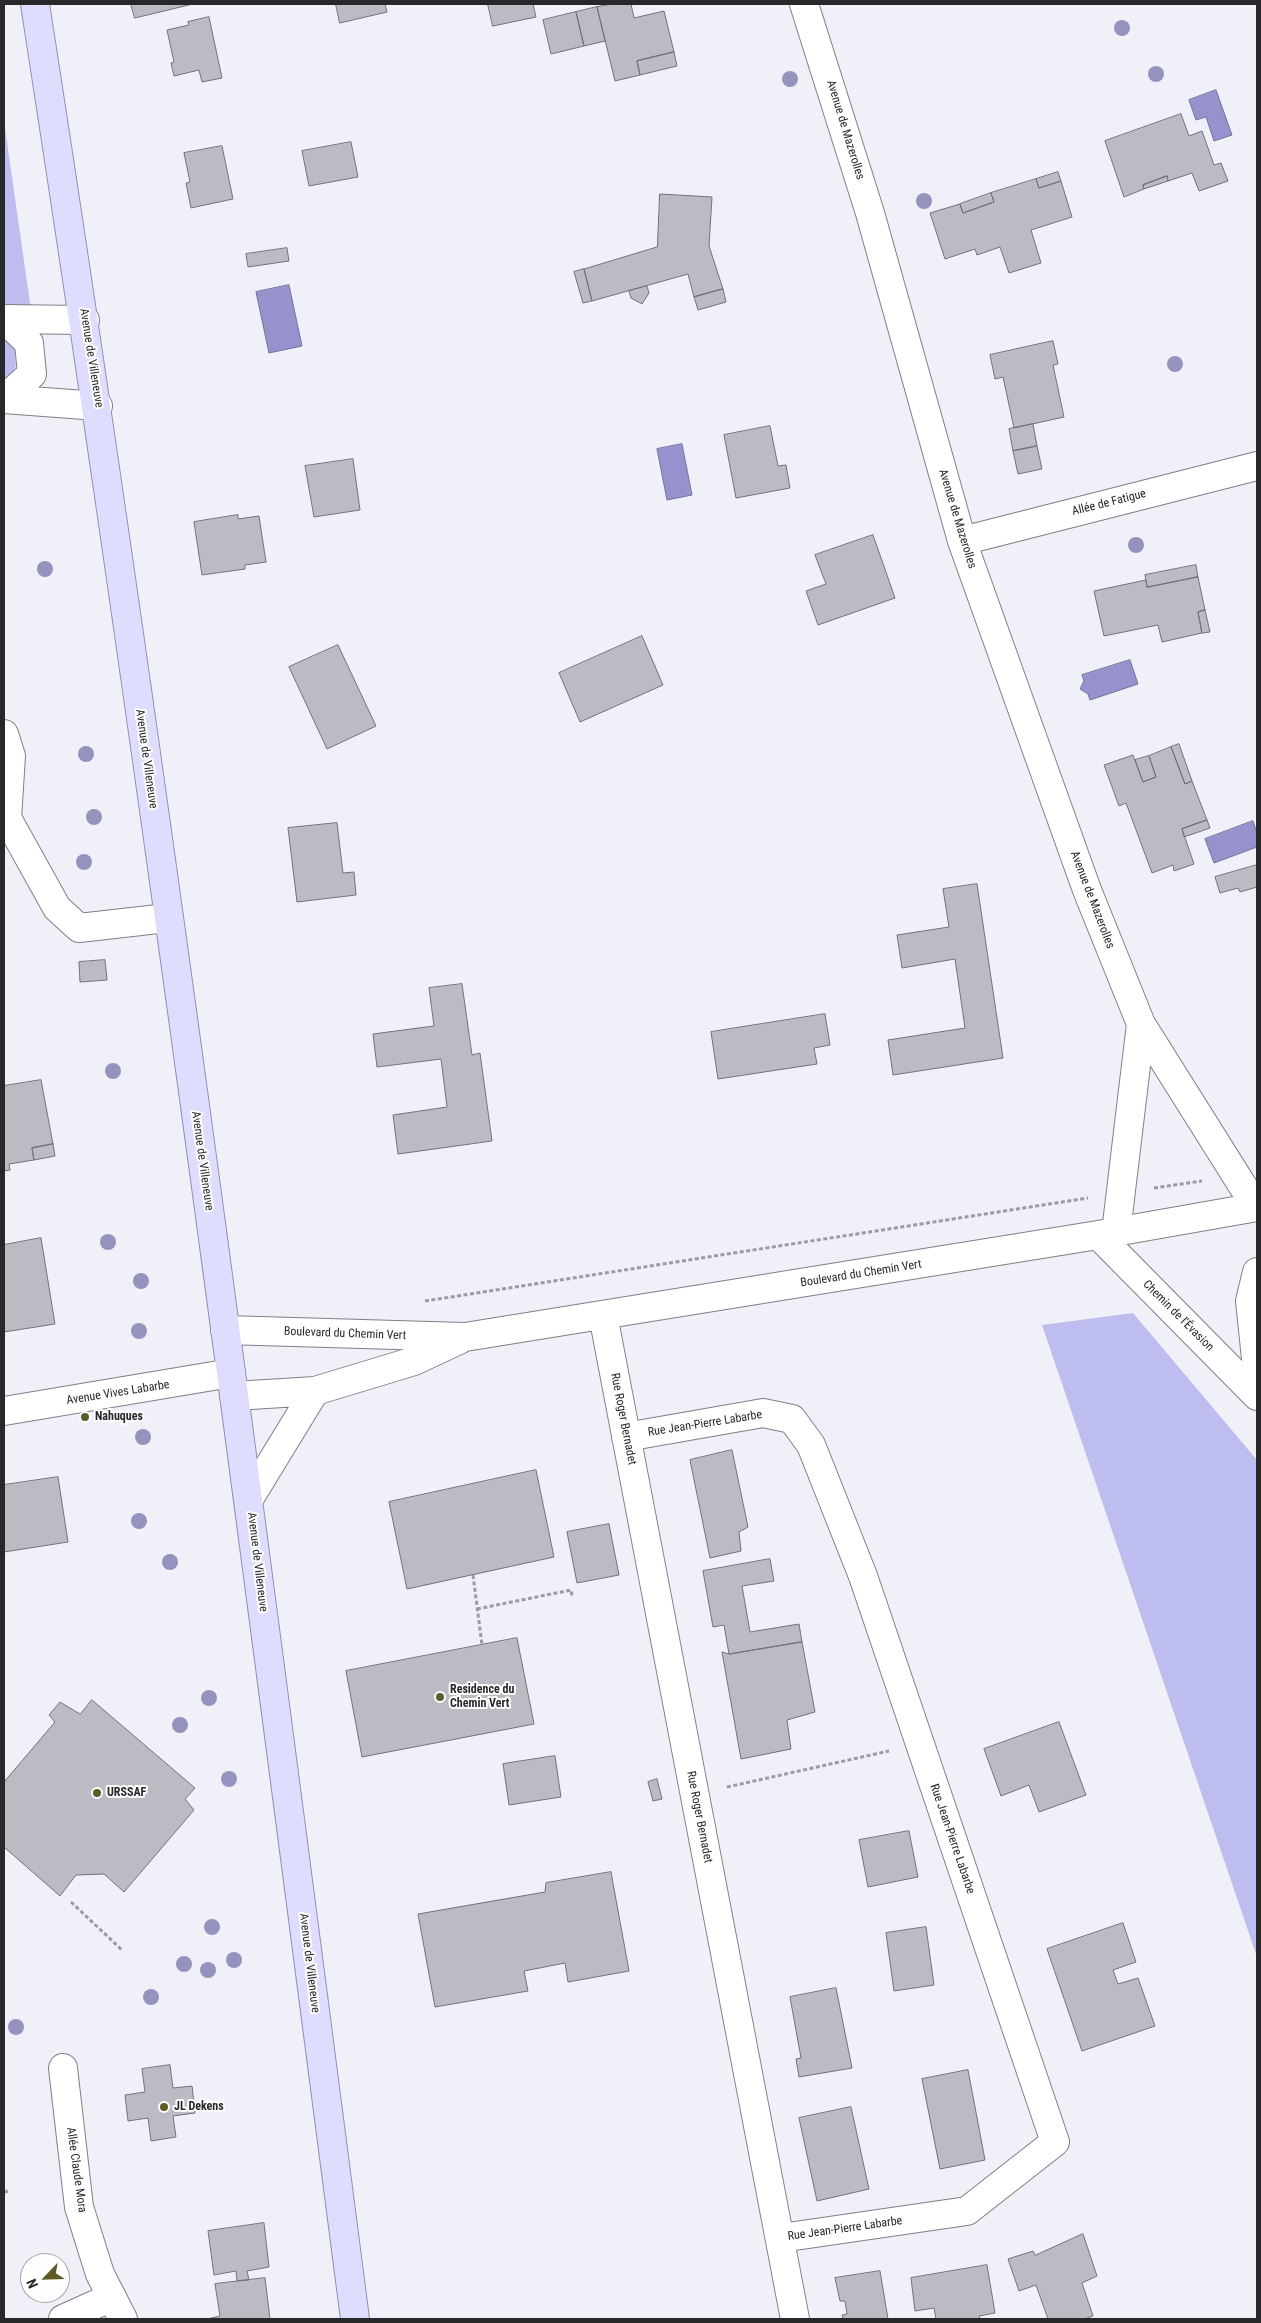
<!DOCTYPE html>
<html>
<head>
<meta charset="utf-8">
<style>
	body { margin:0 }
	#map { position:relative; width:1261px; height:2323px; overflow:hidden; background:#f0f0f9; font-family:"Roboto Condensed",sans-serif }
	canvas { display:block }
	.frame { position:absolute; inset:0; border:5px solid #28282b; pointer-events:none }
	.north { position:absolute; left:20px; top:2253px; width:50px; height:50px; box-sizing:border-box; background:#fefefe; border:1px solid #a8a8aa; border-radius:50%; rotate:246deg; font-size:14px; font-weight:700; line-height:20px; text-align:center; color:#28282b }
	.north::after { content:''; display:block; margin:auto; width:18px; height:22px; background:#5e5b28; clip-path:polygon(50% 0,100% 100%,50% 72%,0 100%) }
</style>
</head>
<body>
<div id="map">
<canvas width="1261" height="2323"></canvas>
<div class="frame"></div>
<div class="north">N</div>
</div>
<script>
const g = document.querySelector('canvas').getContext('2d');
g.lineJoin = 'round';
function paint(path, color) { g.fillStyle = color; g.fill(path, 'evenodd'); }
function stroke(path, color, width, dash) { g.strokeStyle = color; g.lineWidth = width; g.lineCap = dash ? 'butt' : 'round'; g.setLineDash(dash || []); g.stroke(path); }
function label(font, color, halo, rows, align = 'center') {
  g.font = font + ' "Roboto Condensed",sans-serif'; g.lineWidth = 4; g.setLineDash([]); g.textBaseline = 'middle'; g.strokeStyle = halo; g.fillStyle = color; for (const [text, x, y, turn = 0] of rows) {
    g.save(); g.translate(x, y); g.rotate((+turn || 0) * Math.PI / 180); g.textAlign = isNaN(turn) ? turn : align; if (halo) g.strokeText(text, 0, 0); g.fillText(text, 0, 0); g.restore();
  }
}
const green = new Path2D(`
	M4 121 31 310 4 309Z
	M4 334C18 344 16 362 15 378L4 383Z
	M1133 1313 1257 1460V1957L1042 1325Z`);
const water = new Path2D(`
	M1216 90 1232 135 1214 141 1206 117 1196 120 1189 100Z
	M289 285 302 346 269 353 256 292Z
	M682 444 692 495 667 500 657 449Z
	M1130 660 1138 684 1090 700 1088 694 1080 689 1084 681 1082 675Z
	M1253 821 1257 833V847L1214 863 1205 839Z`);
const building = new Path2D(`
	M131 4H193L135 18Z
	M336 4H385L387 12 340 23Z
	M488 4H533L536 17 493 26Z
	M613 4H631L634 18 664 11 674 52 637 61 640 75 615 81 597 7Z
	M597 7 605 41 584 46 576 12Z
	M576 12 584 46 551 54 543 20Z
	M209 17 222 78 202 82 199 70 174 76 171 63 174 62 167 30 189 25 188 22Z
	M674 52 677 66 640 75 637 61Z
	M1181 114 1189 136 1202 131 1214 165 1221 163 1228 181 1199 191 1192 173 1168 181 1167 176 1143 185 1144 189 1124 197 1105 141Z
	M351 142 358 177 309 186 302 151Z
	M222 146 233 199 191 208 186 183 190 182 184 153Z
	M1058 172 1061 181 1039 188 1036 179Z
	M1167 176 1168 181 1144 189 1143 185Z
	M1036 179 1039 188 1061 181 1072 217 1031 230 1041 263 1009 273 1000 247 977 255 975 249 945 259 930 213 960 204 963 213 994 202 991 193Z
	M991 193 994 202 963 213 960 204Z
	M660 194 712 197 709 246 723 289 694 297 688 274 592 301 584 269 657 247Z
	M287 248 289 261 248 267 246 254Z
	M584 269 592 301 583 303 574 272Z
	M647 286 649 293 642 304 631 298 629 291Z
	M723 289 726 302 698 310 694 297Z
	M1053 341 1058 364 1053 365 1064 417 1014 428 1003 377 995 379 990 355Z
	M1033 424 1037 446 1013 451 1009 429Z
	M770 426 778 466 786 465 790 488 736 498 724 435Z
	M1037 446 1042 469 1018 474 1013 451Z
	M353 459 360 510 314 517 305 466Z
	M238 515V519L259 516 266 562 245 565V569L202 575 194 522Z
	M873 535 895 598 818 625 806 591 826 584 815 555Z
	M1196 565 1198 577 1147 587 1145 575Z
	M1198 577 1205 610 1198 612 1202 633 1162 642 1158 625 1104 636 1094 591 1146 580 1147 587Z
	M1205 610 1210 632 1202 633 1198 612Z
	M642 636 663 685 580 722 559 673Z
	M338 645 376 726 327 749 289 667Z
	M1179 744 1192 781 1185 784 1171 747Z
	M1171 747 1185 784 1192 781 1207 820 1182 829 1194 864 1174 871 1173 865 1152 873 1126 803 1119 806 1104 765 1133 755 1143 782 1156 777 1149 756Z
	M1149 756 1156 777 1143 782 1135 760Z
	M1207 820 1210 828 1184 837 1182 829Z
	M337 823 343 873 354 872 356 895 297 902 288 828Z
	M1257 865V887L1240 892 1238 888 1220 893 1215 877Z
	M977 884 1003 1058 893 1075 888 1040 965 1028 955 959 902 968 897 935 949 927 943 889Z
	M105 960 107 980 80 982 79 962Z
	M462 984 472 1055 480 1053 492 1141 398 1154 393 1115 447 1107 441 1059 377 1067 373 1034 434 1026 429 988Z
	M825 1014 830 1045 814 1048 817 1064 718 1079 711 1032Z
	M41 1080 53 1144 32 1148 34 1160 9 1164 10 1170 4 1171V1086Z
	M53 1144 55 1156 34 1160 32 1148Z
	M41 1238 55 1324 4 1332V1245Z
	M732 1450 748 1527 739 1532 741 1551 710 1558 690 1460Z
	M536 1470 554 1557 407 1589 389 1502Z
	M58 1477 68 1542 4 1552V1485Z
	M609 1524 619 1575 577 1583 567 1532Z
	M770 1559 774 1581 742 1586 750 1632 799 1624 802 1642 729 1654 724 1625 713 1627 703 1571Z
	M517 1638 534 1724 362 1757 346 1671Z
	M802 1642 815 1712 787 1720 791 1749 741 1759 722 1652 729 1654Z
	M92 1700 195 1788 185 1799 194 1810 124 1892 104 1874 76 1875 60 1896 4 1847V1782L55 1722 49 1715 60 1702 80 1714Z
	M1059 1722 1086 1795 1039 1812 1029 1785 1001 1796 984 1749Z
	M555 1756 561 1797 509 1805 503 1764Z
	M657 1779 662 1799 653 1801 648 1782Z
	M909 1831 918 1877 868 1887 859 1840Z
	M611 1872 629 1971 568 1982 565 1963 524 1971 528 1991 435 2007 418 1914 545 1892 546 1883Z
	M1123 1923 1136 1962 1113 1970 1118 1984 1138 1978 1155 2026 1082 2051 1047 1949Z
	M926 1927 934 1985 894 1991 886 1933Z
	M836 1988 852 2068 799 2077 796 2059 801 2058 790 1997Z
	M170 2065 173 2088 192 2086 195 2113 173 2116 176 2137 151 2141 148 2118 128 2121 125 2095 145 2092 142 2069Z
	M968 2070 985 2160 940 2169 922 2079Z
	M851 2107 869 2189 817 2201 799 2118Z
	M264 2223 269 2267 247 2271 249 2280 237 2281 236 2271 214 2275 208 2231Z
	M1083 2234 1097 2276 1082 2283 1093 2316 1084 2319H1048L1036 2285 1019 2291 1008 2259 1033 2251 1035 2255Z
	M987 2265 995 2313 979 2316 980 2319H936L934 2308 915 2311 911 2278Z
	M880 2271 888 2319H843L842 2315 847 2314 845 2301H840L835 2278Z
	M265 2278 270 2319H207L220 2316 215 2284Z`);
const path = new Path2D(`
	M1154 1188 1202 1181
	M425 1301 1088 1198
	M473 1575 482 1645
	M477 1609 571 1590 572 1596
	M727 1787 889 1751
	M71 1902 122 1950
	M4 2192 10 2191`);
const minor = new Path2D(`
	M804 4 870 213 962 541 1087 890 1141 1024 1256 1207
	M4 319 29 343 32 374 4 399
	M4 319 85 320
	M4 399 98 406
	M962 541 1257 466
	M4 734 11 756 7 818H4
	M7 818 57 908 79 928 167 918
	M1116 1232 1141 1024
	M1098 1235 1257 1396
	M1257 1272 1250 1301 1257 1368
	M603 1315 795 2319
	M225 1330 465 1337 1098 1235 1257 1207
	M234 1396 315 1391 414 1361 459 1340
	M4 1411 231 1373
	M626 1437 763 1413 792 1419 811 1445 863 1576 1055 2142 967 2211 781 2238
	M249 1499 315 1391
	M63 2068 79 2207 100 2274 123 2319
	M63 2319 112 2297`);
const major = new Path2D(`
	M35 4C155 774 255 1547 355 2319`);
const trees = [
	[1122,28],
	[1156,74],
	[790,79],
	[924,201],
	[1175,364],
	[1136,545],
	[45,569],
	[86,754],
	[94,817],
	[84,862],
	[113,1071],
	[108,1242],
	[141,1281],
	[139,1331],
	[143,1437],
	[139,1521],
	[170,1562],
	[209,1698],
	[180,1725],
	[229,1779],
	[212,1927],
	[234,1960],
	[184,1964],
	[208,1970],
	[151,1997],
	[16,2027]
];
const markers = [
	[85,1417,5,"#5e5b28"],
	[440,1697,5,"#5e5b28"],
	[97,1793,5,"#5e5b28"],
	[164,2107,5,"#5e5b28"]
];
const streetNames = [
	["Avenue de Mazerolles",845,130,73],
	["Avenue de Villeneuve",91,358,81],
	["Allée de Fatigue",1109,503,-14],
	["Avenue de Mazerolles",957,519,73],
	["Avenue de Villeneuve",146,759,82],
	["Avenue de Mazerolles",1092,900,69],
	["Avenue de Villeneuve",202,1161,82],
	["Boulevard du Chemin Vert",861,1274,-9],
	["Chemin de l'Évasion",1178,1316,45],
	["Boulevard du Chemin Vert",345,1334,2],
	["Avenue Vives Labarbe",118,1393,-9],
	["Rue Roger Bernadet",623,1419,79],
	["Rue Jean-Pierre Labarbe",705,1424,-9],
	["Avenue de Villeneuve",257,1562,83],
	["Rue Roger Bernadet",699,1817,79],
	["Rue Jean-Pierre Labarbe",952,1839,71],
	["Avenue de Villeneuve",309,1963,83],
	["Allée Claude Mora",76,2170,82],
	["Rue Jean-Pierre Labarbe",845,2229,-8]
];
const poiNames = [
	["Nahuques",95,1417],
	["Residence du",450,1690],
	["Chemin Vert",450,1704],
	["URSSAF",107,1793],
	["JL Dekens",174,2107]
];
paint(green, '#bebdef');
paint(water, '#9592cd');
stroke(water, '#74729c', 1);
paint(building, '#bbbbc4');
stroke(building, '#72727a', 1);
stroke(minor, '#7f7f87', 30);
stroke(major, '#908fb2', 30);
stroke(path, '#9b9ba2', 3, [4, 2.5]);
stroke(minor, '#fff', 28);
stroke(major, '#deddfd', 28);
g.fillStyle = '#9692be';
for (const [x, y] of trees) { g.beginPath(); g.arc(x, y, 8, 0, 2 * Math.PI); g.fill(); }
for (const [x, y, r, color] of markers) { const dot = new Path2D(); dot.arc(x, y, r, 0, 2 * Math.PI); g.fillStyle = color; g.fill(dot); stroke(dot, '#fefefe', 2); }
label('12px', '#28282b', '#fefefe', streetNames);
label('bold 12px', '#28282b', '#fefefe', poiNames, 'left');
</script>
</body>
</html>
